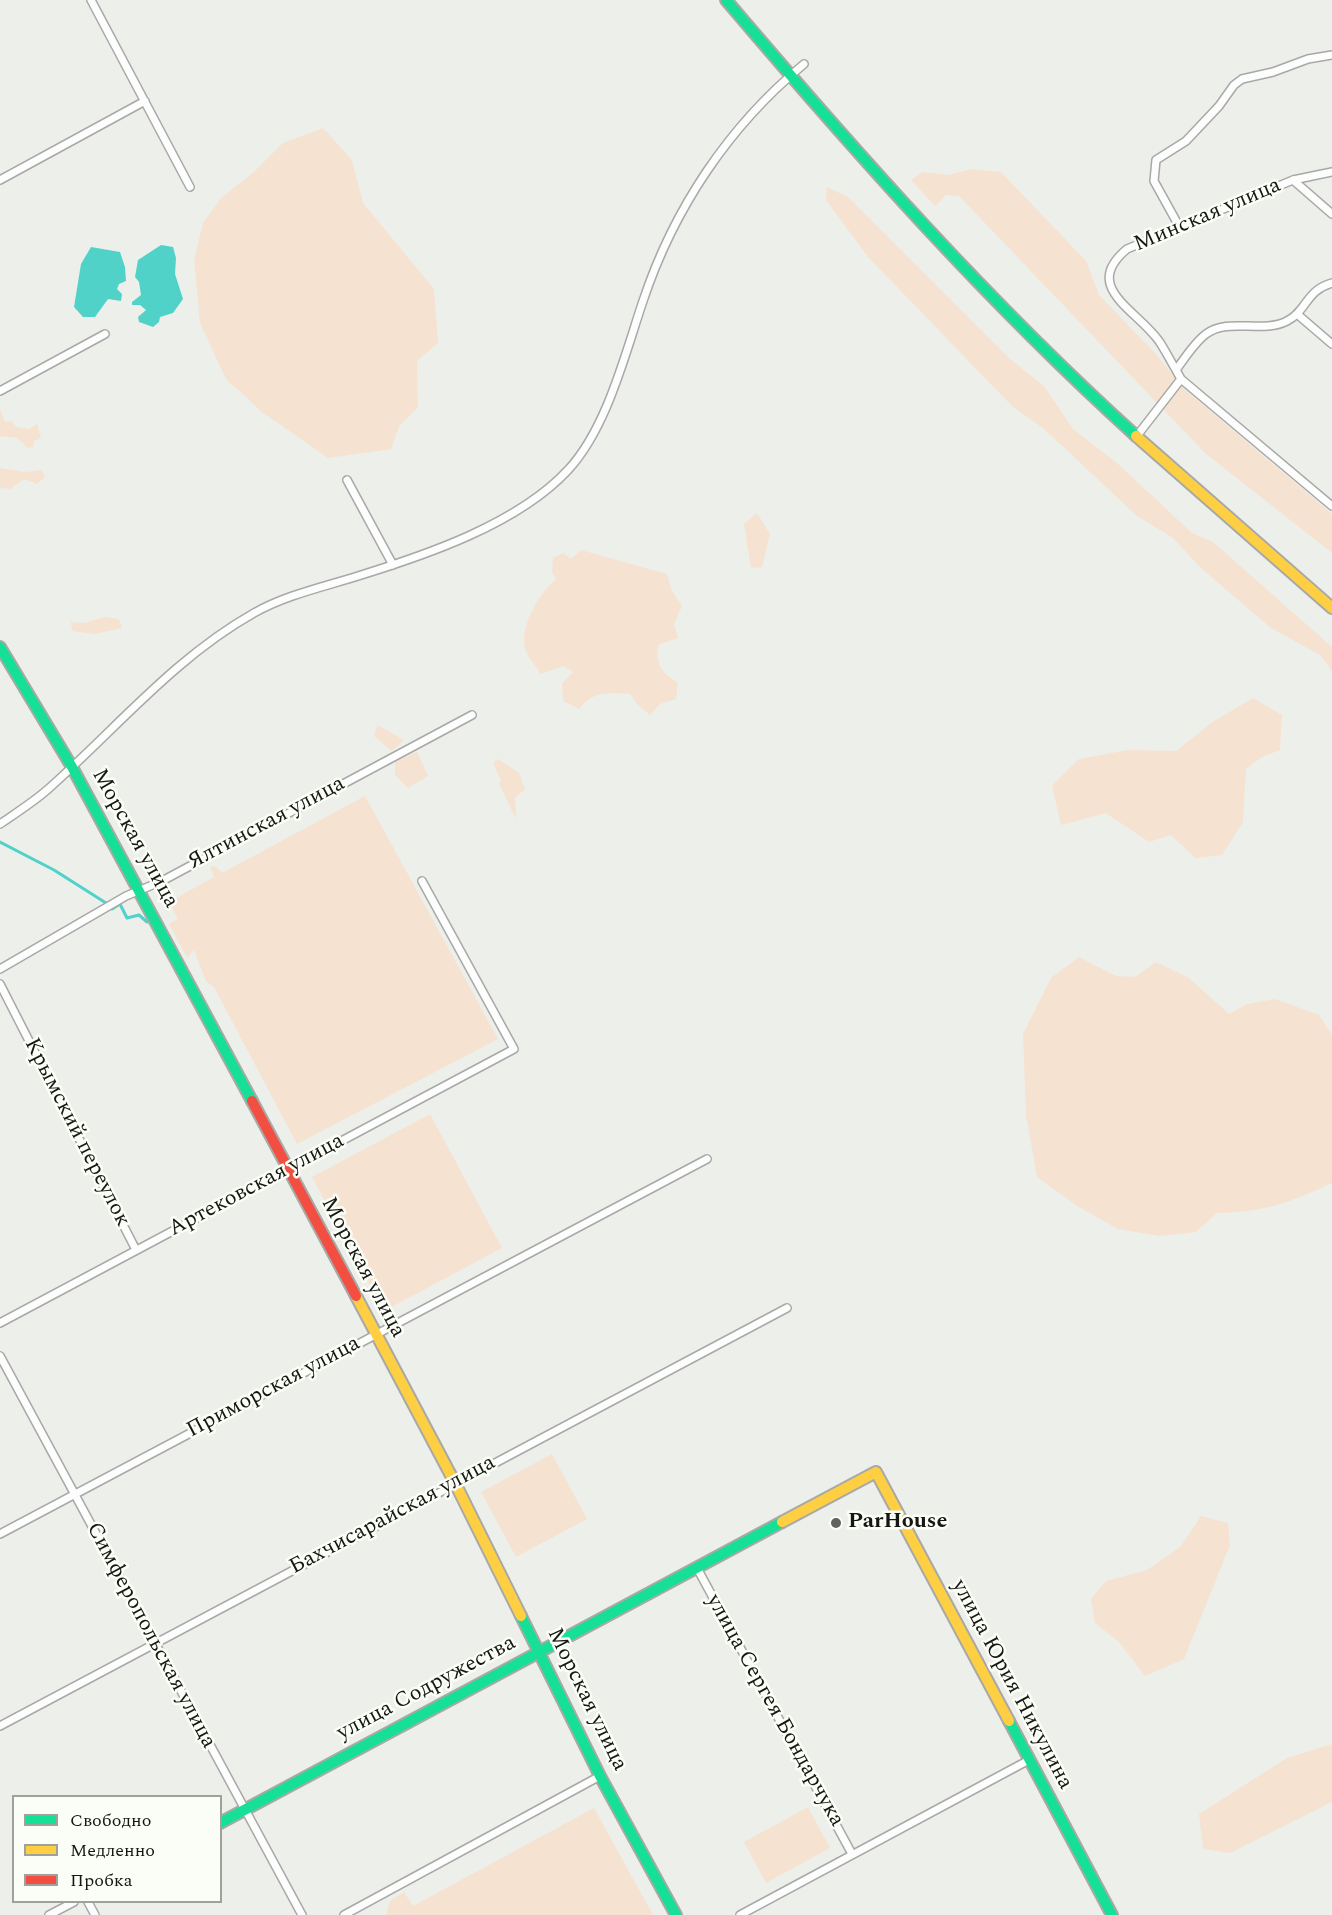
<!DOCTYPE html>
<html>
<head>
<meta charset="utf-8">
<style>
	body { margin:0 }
	#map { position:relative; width:1332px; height:1915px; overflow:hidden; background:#edefeb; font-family:Spectral,serif }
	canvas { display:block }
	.legend { position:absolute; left:12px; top:1795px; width:210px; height:108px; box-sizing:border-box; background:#fbfef6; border:2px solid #9fa29c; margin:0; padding:8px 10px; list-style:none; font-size:18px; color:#161715 }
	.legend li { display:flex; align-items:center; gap:12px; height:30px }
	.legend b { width:30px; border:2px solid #9fa29c }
</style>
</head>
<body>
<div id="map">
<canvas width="1332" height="1915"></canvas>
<ul class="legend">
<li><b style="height:8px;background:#16e098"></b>Свободно</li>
<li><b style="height:8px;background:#ffcf43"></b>Медленно</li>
<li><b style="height:8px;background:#f24e42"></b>Пробка</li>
</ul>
</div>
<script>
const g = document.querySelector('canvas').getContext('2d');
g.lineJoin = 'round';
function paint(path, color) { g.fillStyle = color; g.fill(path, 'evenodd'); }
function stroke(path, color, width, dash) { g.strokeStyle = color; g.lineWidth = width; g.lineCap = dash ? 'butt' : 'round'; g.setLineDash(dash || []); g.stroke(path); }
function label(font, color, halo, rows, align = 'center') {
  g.font = font + ' Spectral,serif'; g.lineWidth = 5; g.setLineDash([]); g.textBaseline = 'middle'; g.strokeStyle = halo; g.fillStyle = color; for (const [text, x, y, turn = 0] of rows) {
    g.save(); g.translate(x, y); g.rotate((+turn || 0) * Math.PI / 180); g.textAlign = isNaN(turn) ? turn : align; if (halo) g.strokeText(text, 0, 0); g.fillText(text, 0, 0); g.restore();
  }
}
const green = new Path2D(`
	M323 128 352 160 363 203 434 289 438 343 417 361 418 407 399 426 391 449 328 458 262 412 226 379 200 323 194 260 203 223 221 198 254 172 283 143Z
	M972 169 1001 172 1086 261 1099 295 1155 353 1184 389 1332 514V553L1205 453 959 196 946 195 935 206 911 180 923 172 948 175Z
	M827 187 848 197 1010 359 1044 386 1073 429 1117 463 1192 533 1213 542 1332 647V671L1320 655 1271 628 1201 568 1173 538 1137 516 1043 428 1013 407 868 257 826 200Z
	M0 409 5 422 12 421 16 427 29 429 37 424 41 438 34 441 33 447 28 448 17 438 0 436Z
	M0 468 26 472 42 470 45 477 37 484 24 479 10 489 0 488Z
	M757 513 770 534 762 567 751 568 744 524Z
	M581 550 667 574 671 589 682 606 674 624 678 638 658 645C656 665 661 672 678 683L676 699 660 704 650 715 637 704 630 694C608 693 593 690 579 709L563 701 562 683 573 672 564 666 540 674C537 667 531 661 527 654 516 632 538 594 556 579L552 572 553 558 563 553 571 559Z
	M105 617 119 619 122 628 95 634 72 631 71 622 84 623Z
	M1253 698 1282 715 1280 750 1262 757 1246 769 1243 822 1222 855 1195 858 1171 835 1149 842 1106 813 1061 825 1052 786 1079 759 1128 750 1176 751 1211 723Z
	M378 725 404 740 392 751 374 736Z
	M417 752 428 776 408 788 395 775V762Z
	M498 759 519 773 525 789 515 798 516 819 499 784 501 780 493 763Z
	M365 796 498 1039 297 1144 214 987 206 981 194 950 187 958 169 924 178 919 169 902 214 877 210 867 215 866 222 873Z
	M1079 957 1116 976 1135 977 1156 962 1189 978 1229 1014 1247 1004 1275 999 1319 1015 1332 1035V1183C1289 1203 1265 1212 1217 1213L1196 1232 1160 1236 1118 1229 1079 1207 1037 1177 1026 1115 1023 1034 1051 978Z
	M430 1114 502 1248 384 1311 312 1177Z
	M552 1454 587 1519 516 1557 481 1492Z
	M1201 1516 1228 1523 1230 1545 1184 1659 1145 1676 1119 1642 1095 1623 1091 1599 1106 1581 1147 1570 1181 1546Z
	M1332 1744V1802L1230 1853 1203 1849 1199 1814 1287 1758Z
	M808 1807 830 1848 766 1883 744 1842Z
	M594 1808 653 1915H386L390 1901 404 1892 413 1906Z`);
const water = new Path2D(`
	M161 245 173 247 176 258 175 274 183 299 173 313 160 317 159 322 153 327 139 322 138 317 146 310 140 305H132V302L141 295 139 282 135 277 138 260Z
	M91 247 120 252 125 267 126 281 119 284 117 289 122 294 121 301 108 299 95 317H83L74 307 81 264Z`);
const stream = new Path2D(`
	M0 842 54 870 106 903
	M112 909 120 904 127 918 139 915 147 922`);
const street = new Path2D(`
	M91 0 190 187
	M0 180 145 101
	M1293 180 1332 214
	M1180 228 1154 181 1156 160 1186 141 1219 106 1234 85 1242 79 1273 72 1308 59 1332 55
	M1297 314 1332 344
	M1176 370C1170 360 1165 350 1159 341 1136 309 1081 287 1127 249L1293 180 1332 172
	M1181 379 1332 506
	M0 391 105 334
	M1136 437 1181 379 1176 370C1185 358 1194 343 1206 334 1228 317 1262 334 1287 321 1307 311 1306 290 1332 283
	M347 480 393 565
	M0 824C16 813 32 803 47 790 115 730 174 658 254 613 286 595 323 587 358 576 426 555 518 524 568 470 607 428 625 354 643 301 674 208 729 126 804 64
	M0 969 126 896 162 881 472 715
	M0 984 136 1250
	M0 1323 514 1049 422 881
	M0 1356 302 1915
	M0 1534 707 1159
	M697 1568 852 1854
	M0 1726 787 1308
	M88 1902 95 1915
	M49 1915 74 1902
	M344 1915 600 1776
	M740 1915 1029 1760`);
const fast = new Path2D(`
	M726 0C857 154 986 300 1136 436
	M0 647 72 767 252 1101
	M521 1616 600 1776 676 1915
	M1009 1721 1112 1915
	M220 1823 782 1522`);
const slow = new Path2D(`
	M1136 436 1332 608
	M356 1296 455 1483 521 1616
	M782 1522 876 1472 1009 1721`);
const jam = new Path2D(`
	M252 1101 356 1296`);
const markers = [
	[836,1523,6,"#616360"]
];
const streetNames = [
	["Минская улица",1208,216,-23],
	["Ялтинская улица",267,824,-28],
	["Морская улица",134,839,61],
	["Крымский переулок",76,1133,63],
	["Артековская улица",257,1186,-28],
	["Морская улица",362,1268,62],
	["Приморская улица",274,1388,-28],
	["Бахчисарайская улица",393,1516,-28],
	["Симферопольская улица",150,1636,62],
	["улица Юрия Никулина",1011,1685,62],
	["улица Содружества",427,1689,-28],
	["Морская улица",586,1700,64],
	["улица Сергея Бондарчука",774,1711,61]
];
const poiNames = [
	["ParHouse",848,1523]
];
paint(green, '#f6e2d0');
paint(water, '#50d2c9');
stroke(stream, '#50d2c9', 3);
stroke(street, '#a8a9a6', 10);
stroke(fast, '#a8a9a6', 14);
stroke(slow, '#a8a9a6', 14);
stroke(jam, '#a8a9a6', 14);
stroke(street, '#fcfdfc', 7);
stroke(fast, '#16e098', 10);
stroke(slow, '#ffcf43', 10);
stroke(jam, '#f24e42', 10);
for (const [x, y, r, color] of markers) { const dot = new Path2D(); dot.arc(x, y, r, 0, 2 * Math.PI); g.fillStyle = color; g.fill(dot); stroke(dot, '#fbfef6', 2); }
label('22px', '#161715', '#fbfef6', streetNames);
label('bold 22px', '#161715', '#fbfef6', poiNames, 'left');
</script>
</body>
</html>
